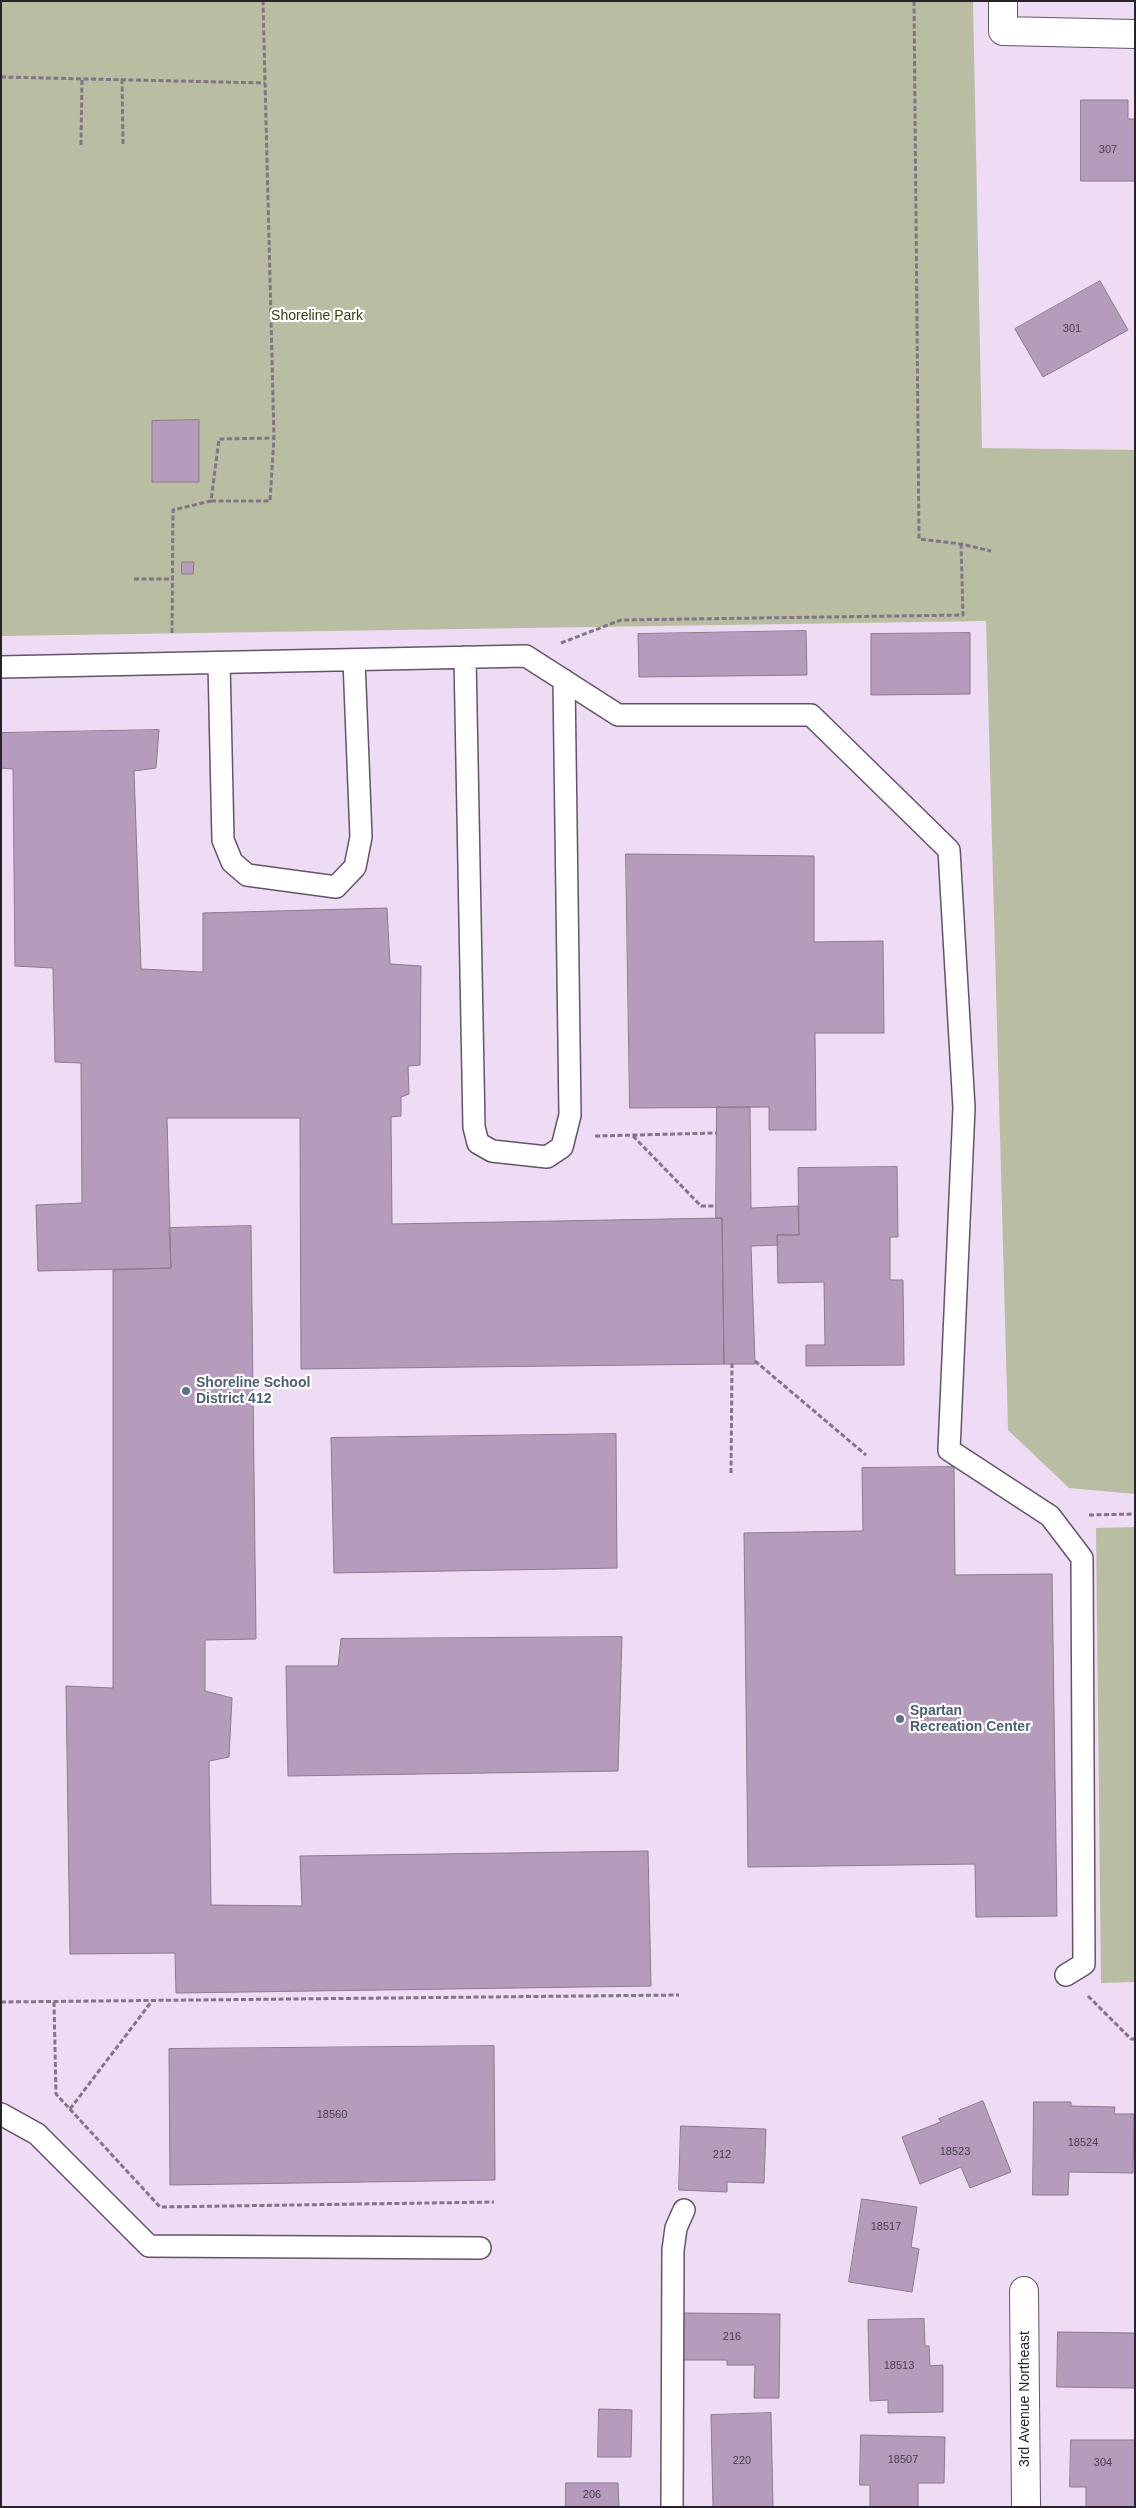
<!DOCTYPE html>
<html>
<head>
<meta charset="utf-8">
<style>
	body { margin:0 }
	#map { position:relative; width:1136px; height:2508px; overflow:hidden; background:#eedbf4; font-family:Arial,sans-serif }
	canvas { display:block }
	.frame { position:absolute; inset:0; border:2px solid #29222b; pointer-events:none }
</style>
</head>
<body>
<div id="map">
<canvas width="1136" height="2508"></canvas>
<div class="frame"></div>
</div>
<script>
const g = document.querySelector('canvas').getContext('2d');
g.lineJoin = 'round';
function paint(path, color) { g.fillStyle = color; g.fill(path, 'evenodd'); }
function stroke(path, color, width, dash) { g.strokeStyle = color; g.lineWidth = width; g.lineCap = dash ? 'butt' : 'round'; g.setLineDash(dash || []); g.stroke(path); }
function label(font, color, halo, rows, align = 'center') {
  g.font = font + ' Arial,sans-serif'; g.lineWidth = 4.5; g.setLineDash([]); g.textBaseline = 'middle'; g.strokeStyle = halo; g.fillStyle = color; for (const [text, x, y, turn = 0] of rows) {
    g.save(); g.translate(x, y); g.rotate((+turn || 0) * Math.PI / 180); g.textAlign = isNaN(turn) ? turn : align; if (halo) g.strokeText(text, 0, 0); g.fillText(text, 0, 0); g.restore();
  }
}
const green = new Path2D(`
	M1 1H973L982 448 1135 450V1494L1069 1488 1008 1430 986 621 1 636Z
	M1135 1527V1986L1134 1982 1101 1983 1096 1528Z`);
const building = new Path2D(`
	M1081 100H1128V119H1135V181H1081Z
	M1100 281 1128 330 1043 377 1015 329Z
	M199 420V482H152V421Z
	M182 562H194L193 574H182Z
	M806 631 807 675 639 677 638 634Z
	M970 633V694L871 695V634Z
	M159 730 156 768 134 771 141 969 203 972V913L387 908 390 964 421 966 420 1065 408 1066 409 1094 401 1097V1116L391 1117 392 1224 722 1218 724 1364 301 1369 300 1118H167L171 1268 38 1271 36 1205 82 1203 81 1063 55 1062 53 968 15 966 13 769 1 768V733Z
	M626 854 814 856V942L883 941 884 1033H815L816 1130H769V1107L630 1108Z
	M717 1107H750L751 1208 798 1206 799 1235H777L778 1245 751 1246 755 1364H724L722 1218H716Z
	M897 1167 898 1237H890V1280H903L904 1365 806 1366V1345H825L824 1282 778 1283 777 1235H799L798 1168Z
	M251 1226 256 1639 205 1640V1691L232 1698 229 1757 209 1761 211 1905 302 1906 300 1856 648 1851 651 1986 176 1993 175 1953 70 1954 66 1686 113 1688V1270L171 1268 169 1228Z
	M616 1434 617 1568 334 1573 331 1438Z
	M954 1467 955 1575 1052 1574 1057 1916 976 1917 975 1864 748 1867 744 1533 863 1531 862 1468Z
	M622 1637 618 1771 288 1776 286 1666H338L341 1639Z
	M494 2046 495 2180 170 2185 169 2049Z
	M983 2101 1011 2172 970 2188 961 2167 920 2184 902 2137 941 2122 939 2119Z
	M1034 2102H1071V2106L1115 2107 1114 2114H1134L1133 2173 1069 2172 1068 2195H1033Z
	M681 2126 766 2129 764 2183 727 2182V2192L679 2190Z
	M862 2199 917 2207 911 2247 919 2249 912 2292 849 2282Z
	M684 2313 780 2314 779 2398H754L755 2365H727V2360H684Z
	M924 2319 925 2346H929L930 2366 943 2365V2412L888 2413V2400L870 2401 868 2320Z
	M1058 2332 1135 2333V2388L1057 2387Z
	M599 2409 632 2410 631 2457H598Z
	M771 2413 773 2507H713L711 2415Z
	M861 2435 945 2437 944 2483H918V2507H870V2485H860Z
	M1071 2440H1135V2507H1086V2487H1070Z
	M566 2483H618L619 2507H566Z`);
const path = new Path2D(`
	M914 1 919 539 961 544 991 551
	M1 77 265 83
	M122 79 123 145
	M81 145 82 79
	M211 501H270L274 438
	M134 579H172
	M172 633 173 510 211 501 219 439 274 438 263 1
	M561 643 621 620 963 615 961 544
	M595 1136 717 1133
	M633 1136 701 1206H716
	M755 1361 866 1455
	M731 1473 732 1364
	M1089 1515 1135 1514
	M1088 1996 1131 2039H1135
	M1 2002 679 1995
	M54 2002 56 2094 160 2207 494 2202
	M70 2109 152 2001`);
const lane = new Path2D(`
	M465 657 474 1127 478 1143 492 1151 547 1157 562 1147 570 1115 564 680
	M219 663 223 840 232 862 247 875 336 887 355 867 361 837 354 660
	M1 667 526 656 618 715H811L949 850 964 1108 949 1450 1050 1516 1082 1558 1084 1964 1066 1975
	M1 2114 37 2134 149 2246 480 2248
	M672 2507 673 2250 676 2228 684 2210`);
const street = new Path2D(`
	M1003 1V31L1135 34
	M1024 2291 1026 2507`);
const markers = [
	[186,1391,5,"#5c6f8a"],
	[900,1719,5,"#5c6f8a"]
];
const numberNames = [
	["307",1108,150],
	["301",1072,329],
	["18560",332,2115],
	["18524",1083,2143],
	["18523",955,2152],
	["212",722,2155],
	["18517",886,2227],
	["216",732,2337],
	["18513",899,2366],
	["18507",903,2460],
	["220",742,2461],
	["304",1103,2463],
	["206",592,2495]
];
const parkNames = [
	["Shoreline Park",317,316]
];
const serviceNames = [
	["Shoreline School",196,1383],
	["District 412",196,1399],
	["Spartan",910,1711],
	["Recreation Center",910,1727]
];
const streetNames = [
	["3rd Avenue Northeast",1025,2399,-90]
];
paint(green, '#b9bea3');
paint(building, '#b59bbc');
stroke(building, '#8b7a90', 1);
stroke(lane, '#645469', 24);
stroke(street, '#645469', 30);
stroke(path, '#827586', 3, [5, 2.5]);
stroke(lane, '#fff', 21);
stroke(street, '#fff', 28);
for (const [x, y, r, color] of markers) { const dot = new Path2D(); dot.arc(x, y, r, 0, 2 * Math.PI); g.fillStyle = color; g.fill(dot); stroke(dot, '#fff', 2); }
label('11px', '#4c404f', null, numberNames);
label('14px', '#373d0d', '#fff', parkNames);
label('bold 14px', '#4e5e75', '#fff', serviceNames, 'left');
label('14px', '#29222b', '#fff', streetNames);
</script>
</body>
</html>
